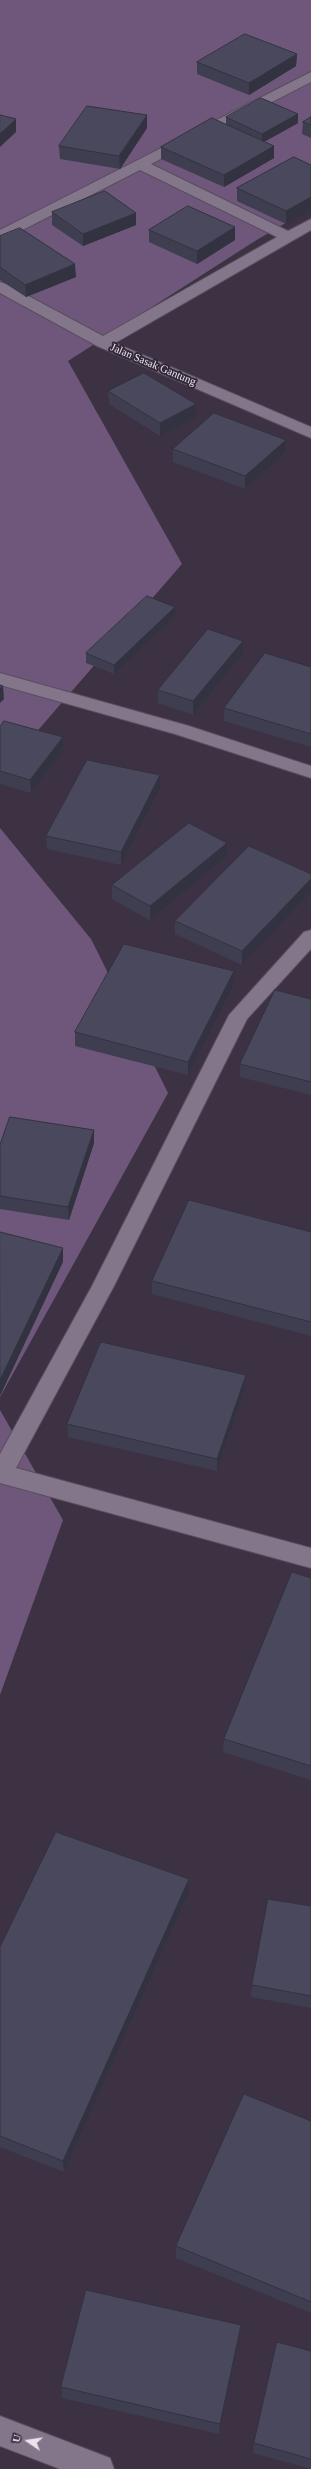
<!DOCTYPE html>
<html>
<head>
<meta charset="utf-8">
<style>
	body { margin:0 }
	#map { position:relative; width:311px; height:2469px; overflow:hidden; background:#3d3243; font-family:Georgia,serif }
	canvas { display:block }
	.north { position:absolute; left:8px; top:2421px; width:40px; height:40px; -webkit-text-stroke:3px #332838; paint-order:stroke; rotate:283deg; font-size:11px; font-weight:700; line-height:16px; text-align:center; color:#ebe4ef }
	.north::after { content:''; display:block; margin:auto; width:14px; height:18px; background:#ebe4ef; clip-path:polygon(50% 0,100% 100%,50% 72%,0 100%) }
</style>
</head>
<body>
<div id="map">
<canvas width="311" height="2469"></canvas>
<div class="north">U</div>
</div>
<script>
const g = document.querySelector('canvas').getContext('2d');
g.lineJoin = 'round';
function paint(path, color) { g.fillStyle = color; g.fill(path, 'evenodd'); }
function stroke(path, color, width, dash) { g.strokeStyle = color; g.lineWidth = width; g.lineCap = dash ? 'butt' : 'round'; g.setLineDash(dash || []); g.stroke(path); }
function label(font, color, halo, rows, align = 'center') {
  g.font = font + ' Georgia,serif'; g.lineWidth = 4; g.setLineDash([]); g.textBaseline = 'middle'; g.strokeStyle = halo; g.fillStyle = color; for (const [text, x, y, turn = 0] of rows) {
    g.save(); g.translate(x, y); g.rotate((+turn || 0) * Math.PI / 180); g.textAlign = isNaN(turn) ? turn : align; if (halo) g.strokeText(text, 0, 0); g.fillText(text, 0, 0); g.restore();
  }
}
const forest = new Path2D(`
	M0 0H311V208L255 241 68 361 182 564 0 774Z
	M0 828 91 939 168 1093 0 1397Z
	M0 1410 63 1520 0 1695Z`);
const minor = new Path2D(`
	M311 72V82L151 164 288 231 311 219V230L115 343 311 427V438L97 346 0 293V282L6 284 103 336 277 237 140 170 5 239 0 241V230Z
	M0 673 189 726 311 766V778L175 734 0 685Z
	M311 930V949L247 1019 114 1286 16 1468 311 1548V1568L0 1483V1454L92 1286 229 1015 304 932Z
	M0 2416 110 2458 114 2469H60L0 2446Z`);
const wall = new Path2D(`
	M297 54 296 66 249 95 197 74V62Z
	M147 115V128L120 169 60 159 59 146Z
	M226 117 298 123 264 142 274 146V158L224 187 161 159V147L226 125Z
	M311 117V138L302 134 303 122Z
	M294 157 286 224 237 201V188Z
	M52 212 136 213V225L83 246 52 225Z
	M149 230 235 240 197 264 149 242Z
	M0 236 76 277 26 297 0 280Z
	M108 391 196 404V417L160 436 109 404Z
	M286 440 285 453 245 489 173 462V449Z
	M175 607V617L114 674 86 663V653Z
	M243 654 193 715 158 703V690Z
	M311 667V747L224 721V708Z
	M0 727 63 737V751L31 793 0 784Z
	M160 775V789L121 865 47 849 46 836Z
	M227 843V856L150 920 112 899V885Z
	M311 874V892L242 965 175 934V921Z
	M234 971V985L188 1075 75 1046V1032Z
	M311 999V1095L240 1077V1064Z
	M94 1130V1143L69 1220 0 1209V1145Z
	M311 1232V1336L152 1294V1281Z
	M246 1375 245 1388 217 1471 68 1437 67 1424Z
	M311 1578V1780L223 1752 224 1739Z
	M189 1879V1892L64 2172 0 2147V1947Z
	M311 1906V2008L251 1997 252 1985Z
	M311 2121V2313L176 2258V2246Z
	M241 2325 240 2336 219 2434 62 2398 61 2387Z
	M311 2351V2469L253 2453 254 2443Z`);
const shadedWall = new Path2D(`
	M297 54 296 66 249 95V83Z
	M298 114V123L262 143V134Z
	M147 115V128L120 169 119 156Z
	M16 119V132L0 147V134Z
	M274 146V158L224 187V175Z
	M311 197V209L286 224V211Z
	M136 213V225L83 246V234Z
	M235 227V240L197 264V251Z
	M75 264 76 277 26 297 25 285Z
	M196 404V417L160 436V423Z
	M286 440 285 453 245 489V476Z
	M175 607V617L114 674V665Z
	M243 641V654L193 715V701Z
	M3 686 4 699 0 703V689Z
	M63 737V751L31 793 30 780Z
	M160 775V789L121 865V852Z
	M227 843V856L150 920V906Z
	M311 879V892L242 965V951Z
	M234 971V985L188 1075V1062Z
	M94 1130V1143L69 1220 68 1207Z
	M63 1248V1262L0 1396V1380Z
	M246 1375 245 1388 217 1471V1459Z
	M189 1879V1892L64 2172 63 2161Z
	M241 2325 240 2336 219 2434 220 2424Z`);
const building = new Path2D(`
	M245 34 297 54 249 83 197 62Z
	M261 98 298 114 262 134 226 117Z
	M87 106 147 115 119 156 59 146Z
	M0 115 16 119 0 134Z
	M311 117V125L303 122Z
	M212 118 274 146 224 175 161 147Z
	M294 157 311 165V197L286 211 237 188Z
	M105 191 136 213 83 234 52 212Z
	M188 206 235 227 197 251 149 230Z
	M20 228 75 264 25 285 0 267V236Z
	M144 373 196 404 160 423 108 391Z
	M214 413 286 440 245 476 173 449Z
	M147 596 175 607 114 665 86 653Z
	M208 629 243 641 193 701 158 690Z
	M265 653 311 667V734L224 708Z
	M0 685 3 686 0 689Z
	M4 721 63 737 30 780 0 771V727Z
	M87 760 160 775 121 852 46 836Z
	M189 823 227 843 150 906 112 885Z
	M249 846 311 874V879L242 951 175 921Z
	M124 944 234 971 188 1062 75 1032Z
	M275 990 311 999V1082L240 1064Z
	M10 1117 94 1130 68 1207 0 1196V1145Z
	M189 1200 311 1232V1322L152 1281Z
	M0 1232 63 1248 0 1380Z
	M101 1342 246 1375 217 1459 67 1424Z
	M292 1572 311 1578V1766L224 1739Z
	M56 1832 189 1879 63 2161 0 2136V1947Z
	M268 1899 311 1906V1996L252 1985Z
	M244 2094 311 2121V2302L176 2246Z
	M86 2290 241 2325 220 2424 61 2387Z
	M277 2342 311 2351V2459L254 2443Z`);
const farStreetnames = [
	["Jalan Sasak Gantung",153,365,23]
];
paint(forest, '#6f577b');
stroke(minor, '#584e5c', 2);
paint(minor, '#84768a');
paint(wall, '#3f3e50');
paint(shadedWall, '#333241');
paint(building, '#49485d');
stroke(building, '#333241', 1);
label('11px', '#ebe4ef', '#332838', farStreetnames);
</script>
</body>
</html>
